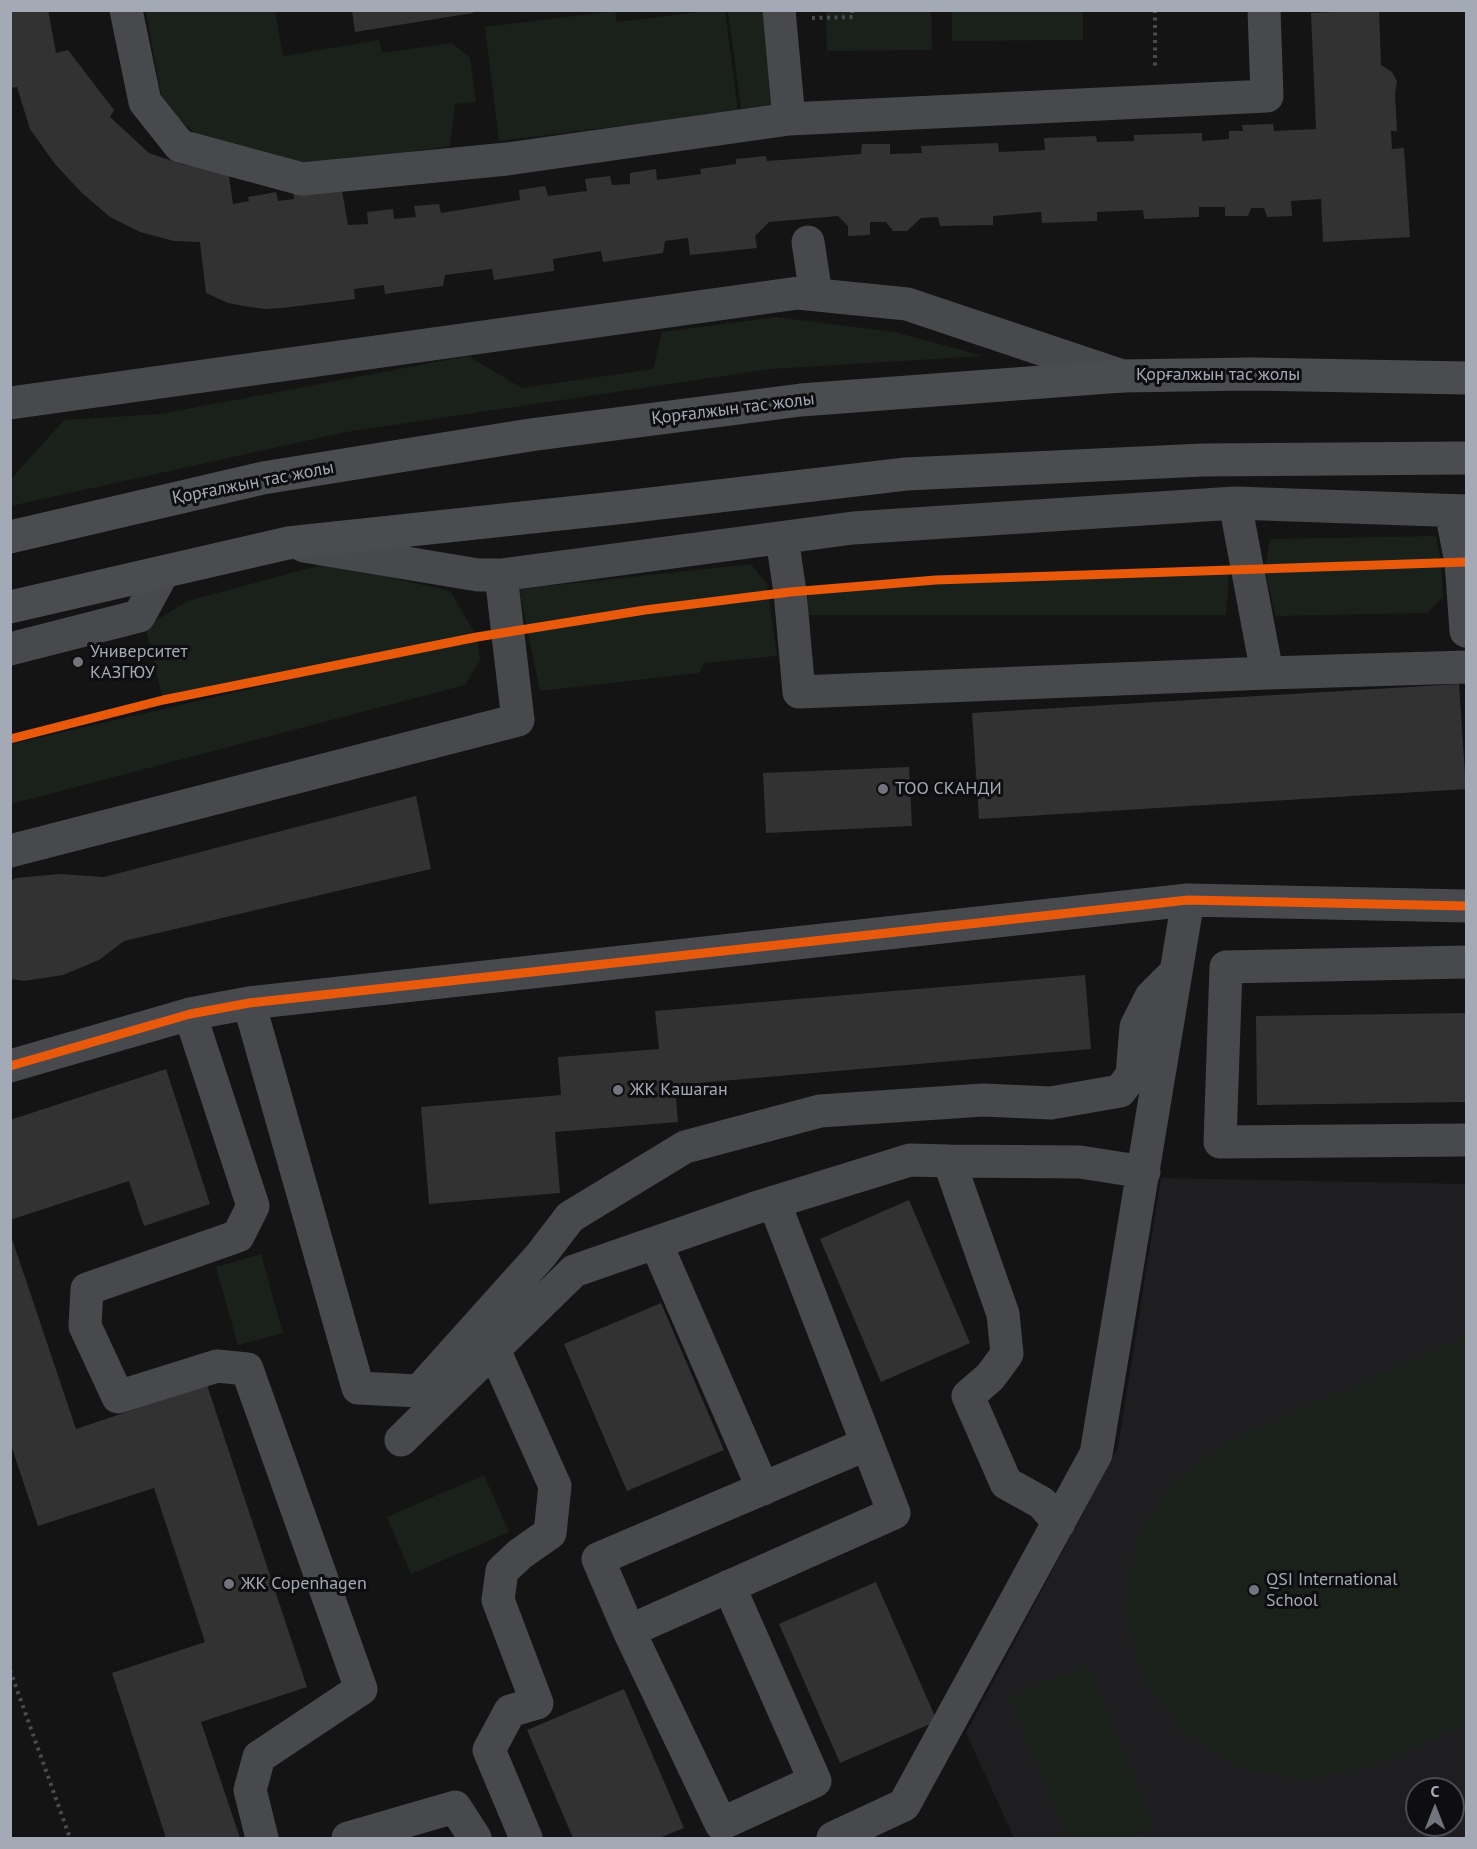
<!DOCTYPE html>
<html>
<head>
<meta charset="utf-8">
<style>
	body { margin:0 }
	#map { position:relative; width:1477px; height:1849px; overflow:hidden; background:#141414; font-family:"PT Sans",sans-serif }
	canvas { display:block }
	.frame { position:absolute; inset:0; border:12px solid #a4a9b6; pointer-events:none }
	.north { position:absolute; left:1405px; top:1777px; width:60px; height:60px; box-sizing:border-box; background:#0e0e10; border:2px solid #4a4c52; border-radius:50%; rotate:0deg; font-size:16px; font-weight:700; line-height:24px; text-align:center; color:#a4a9b6 }
	.north::after { content:''; display:block; margin:auto; width:21px; height:27px; background:#72757d; clip-path:polygon(50% 0,100% 100%,50% 72%,0 100%) }
</style>
</head>
<body>
<div id="map">
<canvas width="1477" height="1849"></canvas>
<div class="frame"></div>
<div class="north">С</div>
</div>
<script>
const g = document.querySelector('canvas').getContext('2d');
g.lineJoin = 'round';
function paint(path, color) { g.fillStyle = color; g.fill(path, 'evenodd'); }
function stroke(path, color, width, dash) { g.strokeStyle = color; g.lineWidth = width; g.lineCap = dash ? 'butt' : 'round'; g.setLineDash(dash || []); g.stroke(path); }
function label(font, color, halo, rows, align = 'center') {
  g.font = font + ' "PT Sans",sans-serif'; g.lineWidth = 6; g.setLineDash([]); g.textBaseline = 'middle'; g.strokeStyle = halo; g.fillStyle = color; for (const [text, x, y, turn = 0] of rows) {
    g.save(); g.translate(x, y); g.rotate((+turn || 0) * Math.PI / 180); g.textAlign = isNaN(turn) ? turn : align; if (halo) g.strokeText(text, 0, 0); g.fillText(text, 0, 0); g.restore();
  }
}
const built = new Path2D(`
	M1161 1178 1466 1184V1838H1014L966 1733 1118 1447ZM1417 1789H1453V1825H1417Z`);
const green = new Path2D(`
	M146 11H275L283 56 379 40 382 53 452 43 470 58 476 102 455 104 450 146 312 165 204 141 163 105Z
	M615 11 617 22 706 11H725L738 111 499 141 485 27Z
	M728 11H765L775 104 741 109Z
	M794 11H931L932 50 827 51 826 12Z
	M952 11H1083V40L952 41Z
	M776 317 895 332 983 356 771 369 346 432 11 506V479L64 420 160 414 468 356 522 388 653 369 662 332Z
	M1436 536 1441 563 1443 597 1427 613 1275 616 1265 569 1270 539Z
	M328 563 450 591 477 637 480 660 465 685 11 804V744L445 644 163 700 145 627 188 601Z
	M751 564 767 584 777 656 704 663 699 673 540 691 519 589Z
	M1229 570 1226 615H808V591Z
	M261 1254 283 1333 238 1345 216 1267Z
	M1466 1337V1724L1377 1764 1309 1780 1241 1768 1182 1731 1141 1675 1125 1608 1137 1539 1174 1480 1231 1440Z
	M484 1475 509 1532 411 1574 387 1517Z
	M1088 1665 1154 1826 1123 1838H1067L1009 1697Z`);
const building = new Path2D(`
	M10 10H48L56 53 68 50 114 110 110 117 149 153 184 165 228 170 233 204 249 201 248 197 276 192 278 201 294 199 293 190 342 191 348 225 368 224 367 212 393 209 394 219 416 217 414 206 439 204 441 213 520 200 519 190 545 186 548 196 587 191 585 179 610 176 612 185 630 184V173L656 169 657 180 701 174 700 169 736 164V159L766 156 767 161 861 154 862 144H890V154L922 153 921 146 998 143 999 152 1045 150 1044 138 1096 136 1097 142 1134 141V135L1202 133V141L1229 139V131H1243L1242 125 1273 124 1274 131 1316 129 1311 13 1379 10 1381 65 1392 72 1397 81 1395 94 1397 131H1391L1392 149 1404 148 1410 237 1323 242 1321 199 1291 201 1292 216 1267 217 1264 208H1251L1248 216H1225V207H1199V217L1144 219 1143 210 1097 212V221L1042 223 1041 212 993 216V225L940 226 938 217 921 218 907 231H893L886 222H870V235L848 236V226L838 216 769 222 755 236 757 248 690 255 688 238 665 241 663 253 603 262 601 251 553 259 554 271 494 280 492 269 445 275 443 286 385 294 384 285 354 289 355 299 282 308 264 309 244 306 228 303 206 293 200 242 174 241 140 232 110 217 82 193 55 164 30 129 17 87 10 88Z
	M352 10H472L473 13 355 32Z
	M1459 684 1466 789 979 819 972 713Z
	M909 767 912 826 766 833 763 773Z
	M416 796 431 869 124 941 99 960 63 975 24 981 10 979V881L16 878 60 874 104 877Z
	M1085 975 1091 1049 675 1085 678 1122 555 1132 560 1193 429 1204 421 1107 561 1095 558 1057 659 1049 655 1011Z
	M1466 1013V1102L1257 1105 1256 1016Z
	M166 1069 210 1204 144 1226 129 1181 10 1220V1120Z
	M909 1200 970 1343 881 1382 820 1239Z
	M10 1233 76 1429 207 1385 307 1687 201 1722 240 1838H166L112 1673 205 1642 154 1488 38 1526 10 1442Z
	M661 1303 724 1450 627 1491 564 1344Z
	M876 1582 937 1721 840 1763 779 1624Z
	M624 1689 684 1828 659 1838H573L527 1730Z`);
const path = new Path2D(`
	M1155 10V70
	M812 18 853 17 852 10
	M10 1670 70 1838`);
const minor = new Path2D(`
	M126 10 145 102 180 146 302 179 507 159 789 119 1267 96 1264 10
	M779 10 789 119
	M808 242 816 295
	M10 403 798 293 907 304 1122 376
	M1235 503 1267 673
	M1451 511 1461 562 1466 631
	M782 538 790 592 799 692 1267 673 1466 667
	M304 546 478 575H501L853 528 1235 503 1466 511
	M10 649 139 616 163 572
	M10 851 518 720 501 575
	M1466 962 1226 967 1220 1142 1466 1140
	M249 1003 358 1388 419 1391 541 1255 570 1217 685 1147 820 1111 983 1100 1051 1103 1120 1091 1132 1075 1136 1027 1151 997 1176 972
	M190 1014 253 1206 238 1236 87 1289 85 1326 118 1397 217 1366 247 1369 361 1689 259 1757 250 1790 262 1838
	M10 1066 190 1014 249 1003 1188 900 1466 906
	M949 1161 1080 1162 1144 1172
	M656 1243 763 1489
	M494 1350 555 1486 550 1533 520 1554 502 1571 498 1600 537 1703 510 1711 489 1750 526 1838
	M401 1440 574 1271 755 1208 910 1160 949 1161 1003 1314 1007 1354 990 1377 968 1396 1006 1483 1042 1503 1059 1523
	M729 1586 815 1781 721 1824 629 1631 894 1513 774 1202
	M629 1631 598 1559 867 1444
	M348 1838 455 1807 475 1838
	M833 1838 904 1805 1096 1454 1188 900`);
const major = new Path2D(`
	M10 537 263 478 530 435 801 400 1122 376 1251 374 1466 378
	M10 607 288 543 625 507 906 474 1203 460 1466 458`);
const cycleway = new Path2D(`
	M10 739 163 700 477 637 645 610 790 592 936 580 1466 562
	M10 1066 190 1014 249 1003 1188 900 1466 906`);
const markers = [
	[78,662,6,"#72757d"],
	[883,789,6,"#72757d"],
	[618,1090,6,"#72757d"],
	[229,1584,6,"#72757d"],
	[1254,1590,6,"#72757d"]
];
const streetNames = [
	["Қорғалжын тас жолы",1218,375],
	["Қорғалжын тас жолы",733,409,-7],
	["Қорғалжын тас жолы",253,483,-11]
];
const poiNames = [
	["Университет",90,652],
	["КАЗГЮУ",90,673],
	["ТОО СКАНДИ",895,789],
	["ЖК Кашаган",630,1090],
	["QSI International",1266,1580],
	["School",1266,1601],
	["ЖК Copenhagen",241,1584]
];
paint(built, '#1e1e20');
paint(green, '#1a211b');
paint(building, '#323233');
stroke(path, '#4a4b4f', 4, [3, 4.5]);
stroke(minor, '#48494d', 33);
stroke(major, '#4a4c4f', 33);
stroke(cycleway, '#e8590c', 9);
for (const [x, y, r, color] of markers) { const dot = new Path2D(); dot.arc(x, y, r, 0, 2 * Math.PI); g.fillStyle = color; g.fill(dot); stroke(dot, '#0e0e10', 2); }
label('18px', '#a4a9b6', '#0e0e10', streetNames);
label('18px', '#a4a9b6', '#0e0e10', poiNames, 'left');
</script>
</body>
</html>
